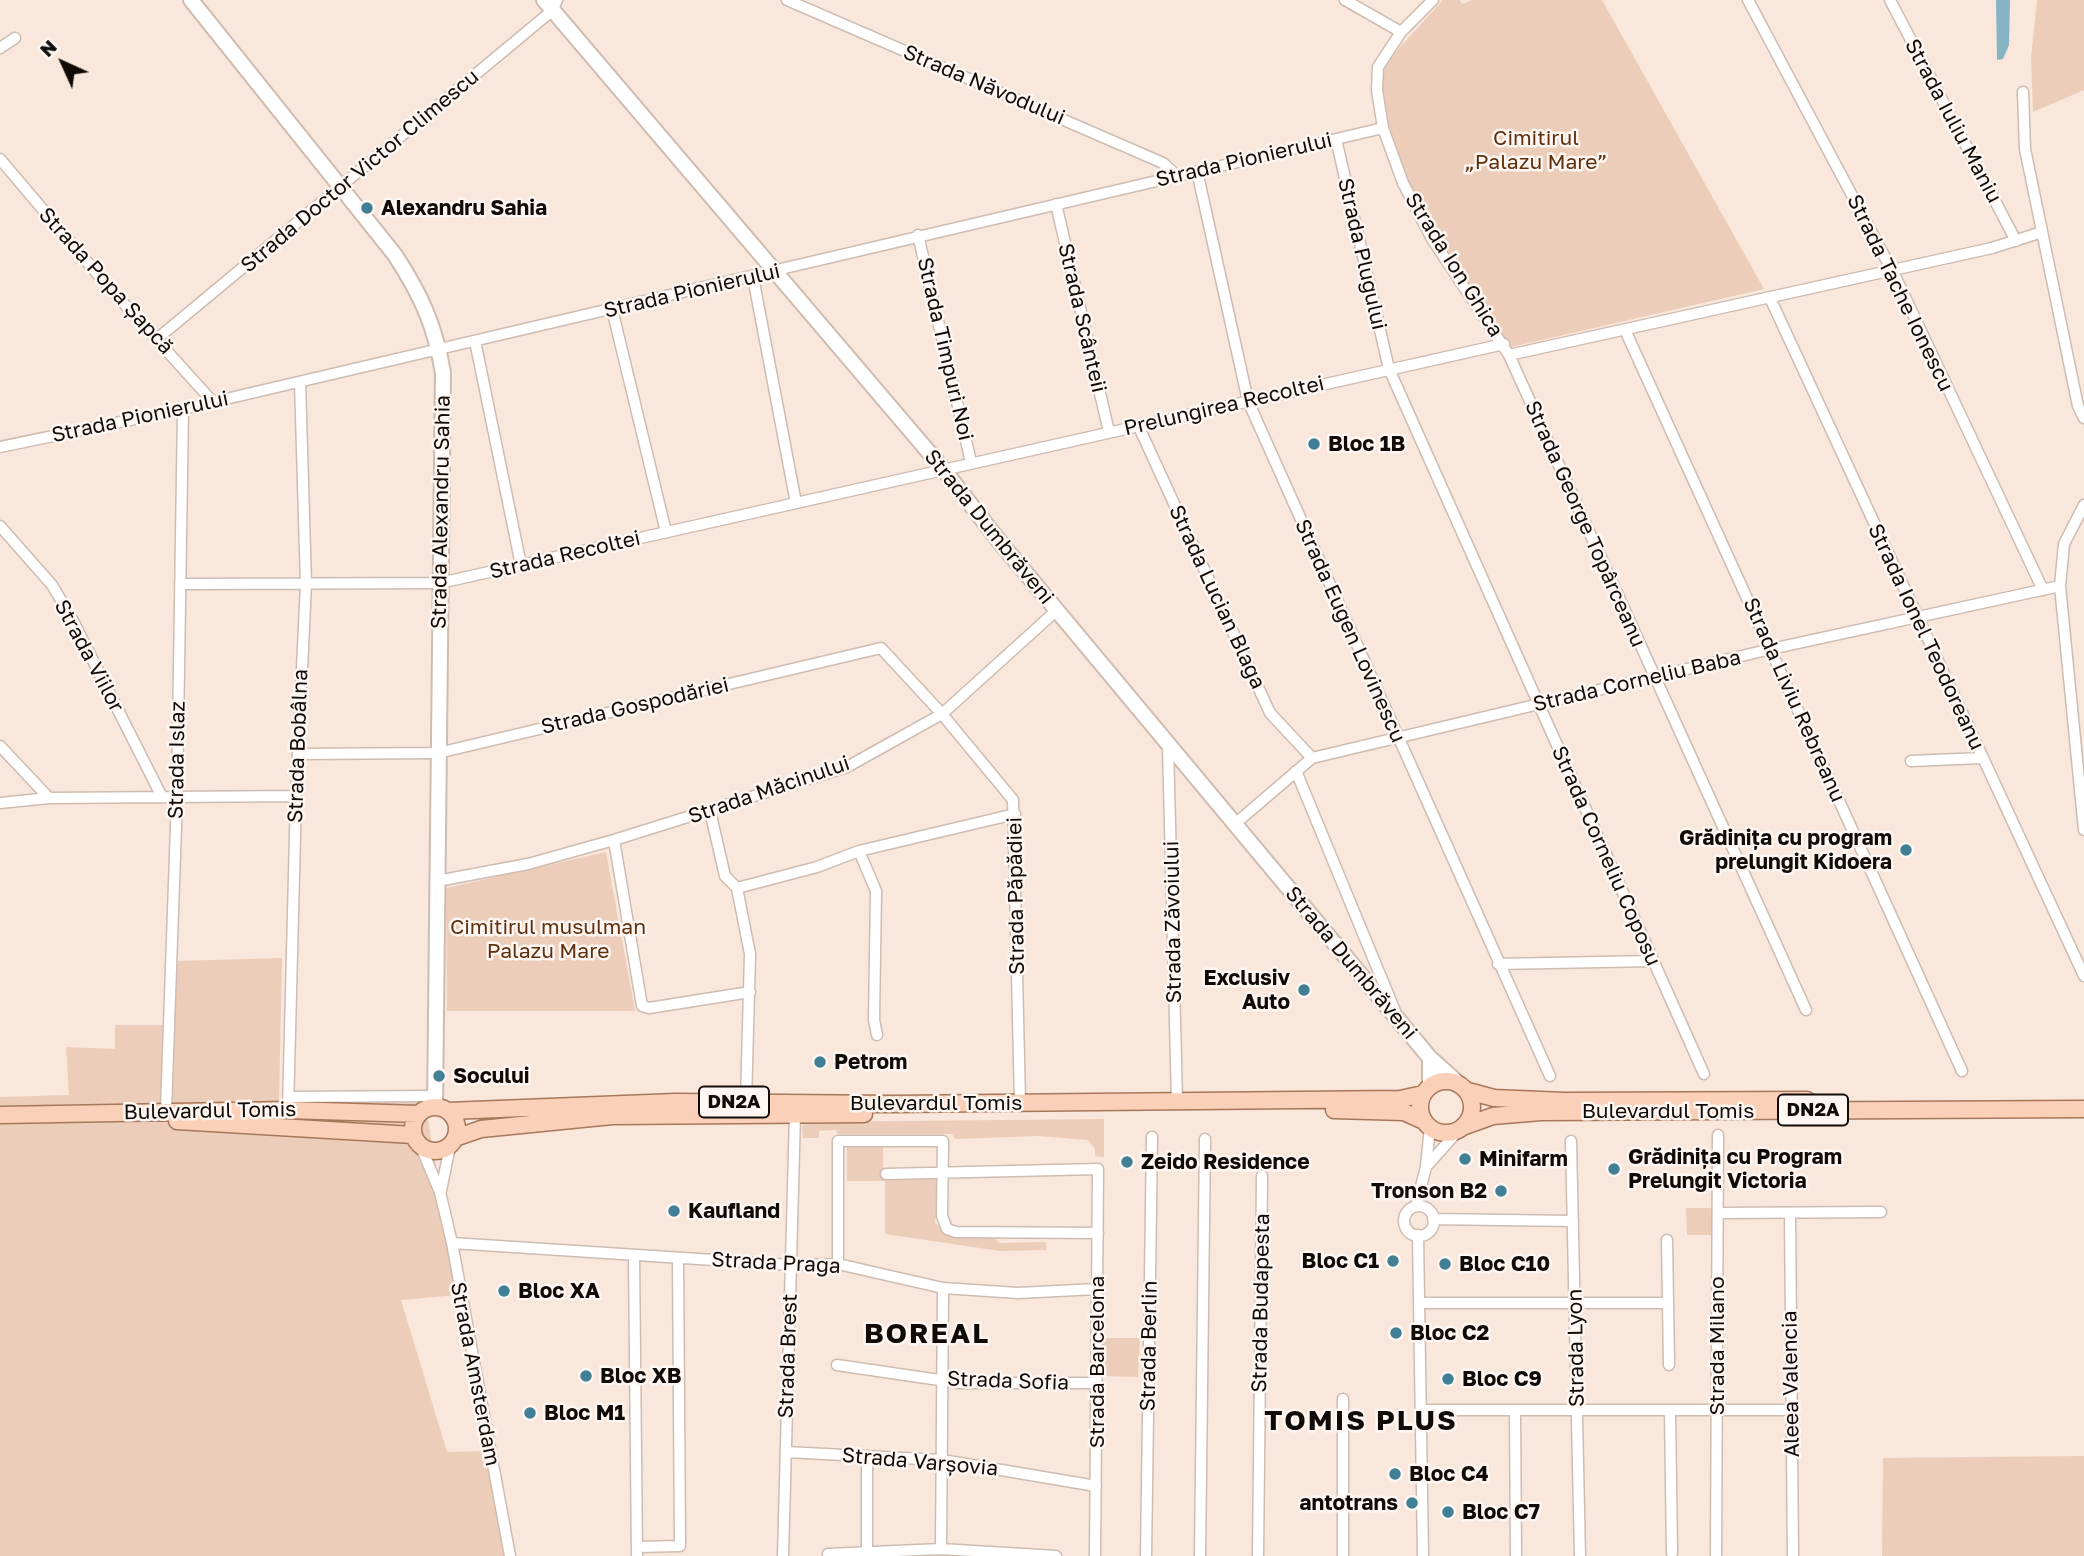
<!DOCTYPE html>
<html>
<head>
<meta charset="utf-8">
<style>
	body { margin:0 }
	#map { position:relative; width:2084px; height:1556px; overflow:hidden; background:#f9e7db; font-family:"Golos Text",sans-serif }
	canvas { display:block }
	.north { position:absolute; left:28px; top:28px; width:70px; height:70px; -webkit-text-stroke:5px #fef6f2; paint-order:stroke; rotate:315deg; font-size:19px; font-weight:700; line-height:28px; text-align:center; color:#110b07 }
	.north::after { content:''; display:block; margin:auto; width:24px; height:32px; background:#110b07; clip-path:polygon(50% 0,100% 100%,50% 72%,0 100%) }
</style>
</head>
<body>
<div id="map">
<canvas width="2084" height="1556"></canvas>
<div class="north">N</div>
</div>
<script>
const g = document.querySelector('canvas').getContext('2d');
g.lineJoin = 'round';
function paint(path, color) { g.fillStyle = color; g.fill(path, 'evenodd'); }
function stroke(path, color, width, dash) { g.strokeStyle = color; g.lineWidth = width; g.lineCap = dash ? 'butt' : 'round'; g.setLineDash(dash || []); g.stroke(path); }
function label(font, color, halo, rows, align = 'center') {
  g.font = font + ' "Golos Text",sans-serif'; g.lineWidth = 5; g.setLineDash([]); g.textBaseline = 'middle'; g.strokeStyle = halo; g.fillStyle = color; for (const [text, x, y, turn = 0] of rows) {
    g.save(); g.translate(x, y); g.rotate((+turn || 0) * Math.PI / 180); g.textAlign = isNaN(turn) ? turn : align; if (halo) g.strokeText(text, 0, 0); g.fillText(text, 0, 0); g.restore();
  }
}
const green = new Path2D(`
	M1443 0H1460L1462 4 1472 0H1602L1764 289 1511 347C1465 284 1415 220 1392 144 1385 121 1383 94 1379 70Z
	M2037 0H2084V90L2033 112 2031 57Z
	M606 852 635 1011H447L446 888Z
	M282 958 279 1102H425L458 1295 401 1300 447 1452 485 1451 504 1556H0V1097L69 1095 66 1047 115 1049V1025H174L178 961Z
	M1104 1119V1157L1095 1156V1149L1088 1140 1038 1136 955 1139 952 1134H838L836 1130 819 1131V1138H803L802 1126 806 1122Z
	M851 1143 883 1144V1178L939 1177 935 1223 951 1233 994 1237 999 1243 1046 1242V1250L1000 1251 885 1234V1181H847V1147Z
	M1686 1208H1713V1235H1687Z
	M1102 1338H1140L1138 1377 1101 1376Z
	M2084 1456V1556H1882L1883 1458Z`);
const water = new Path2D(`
	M1996 0H2010L2009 45 2003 59 1997 60Z`);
const street = new Path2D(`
	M787 0 1163 163 1177 176
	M1345 0 1401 32
	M1433 0 1401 32 1378 67 1377 90 1383 128 1403 183 1432 239 1509 355 1806 1010
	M1748 0 1896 278 2043 590
	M1890 0 2016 241
	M0 48 15 38
	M2023 92 2025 149 2078 406 2084 418
	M1336 139 1389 369 1704 1074
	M0 159 100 277 213 402
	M1197 171 1248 401 1550 1076
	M1056 204 1109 432
	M918 235 971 462
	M753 277 796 503
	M1770 298 2084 976
	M612 309 666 532
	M1625 330 1962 1071
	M158 338 553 10 557 0
	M475 341 521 565
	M1509 355 1992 248 2042 232
	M1138 425 1270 713 1312 758
	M0 447 183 409 1383 128
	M2084 505 2064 544 2060 586 2084 830
	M0 526 52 585 71 617 162 797
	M180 584 440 583 1504 344
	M1168 745 1177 1101
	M0 746 49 798
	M298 754 438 753 881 648 942 714 1013 800 1020 1103
	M1911 761 1982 758
	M1296 771 1395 1011
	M0 803 49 798 296 796
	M710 811 725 876 737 888 750 954 746 1102
	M1236 823 1312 758 1771 649 2060 586
	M614 840 642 1006 649 1008 750 992
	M859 851 876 891 874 1020 877 1035
	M437 881 528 864 614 840 847 767 942 714 1057 610
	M737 888 817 867 859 851 1015 814
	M1498 964 1653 961
	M289 1097 435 1096
	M288 1110 296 796 306 584 300 382
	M166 1111 177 797 183 409
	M1571 1141 1580 1556
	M421 1147 440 1192 452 1243 510 1556
	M1426 1166 1430 1127
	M886 1174 1098 1169 1095 1556
	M441 1191 450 1146
	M1416 1206 1426 1167 1458 1131
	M1404 1221a15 15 0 1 1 30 0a15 15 0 1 1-30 0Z
	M1718 1213 1881 1212
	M1790 1213 1793 1556
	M1433 1219 1573 1221
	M1418 1235 1423 1556
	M1667 1240 1669 1365
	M452 1243 791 1265 838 1264 943 1288 1018 1293 1097 1289
	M634 1255 637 1556
	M838 1264V1141H943L942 1216 947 1229 956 1232 1098 1233
	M1419 1303H1668
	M837 1365 960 1383H1097
	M1343 1399V1556
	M1421 1410H1791
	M1515 1411 1516 1556
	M1670 1411 1672 1553
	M786 1452 942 1460 1096 1486
	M867 1456V1550
	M637 1547 680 1546 678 1258
	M941 1549 943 1288
	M828 1554 941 1549 1056 1556
	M783 1556 795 1114
	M1146 1556 1152 1137
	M1200 1556 1205 1139
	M1258 1556 1262 1176
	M1716 1556 1718 1135`);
const secondary = new Path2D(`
	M191 0 395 255C421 295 435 325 443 373L435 1107
	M544 0 944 470 999 541 1430 1058 1458 1083
	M1430 1058V1086`);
const primary = new Path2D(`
	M1420 1107a26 26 0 1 1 52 0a26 26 0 1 1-52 0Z
	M1468 1091 1494 1098 1564 1101 1807 1100
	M413 1129a22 22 0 1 1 44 0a22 22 0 1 1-44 0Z
	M1334 1110 1404 1112 1424 1121
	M448 1111 675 1102 893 1104 1400 1099 1423 1094
	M0 1115 288 1110 419 1114
	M177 1121 413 1135
	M1465 1126 1493 1116 1541 1112 2084 1109
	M455 1138 481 1129 612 1116 864 1114`);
const markers = [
	[367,208,7,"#418094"],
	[1314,444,7,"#418094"],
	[1906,850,7,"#418094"],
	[1304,990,7,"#418094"],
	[820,1062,7,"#418094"],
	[439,1076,7,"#418094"],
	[1465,1159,7,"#418094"],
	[1127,1162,7,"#418094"],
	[1614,1169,7,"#418094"],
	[1501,1191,7,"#418094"],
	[674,1211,7,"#418094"],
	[1393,1261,7,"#418094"],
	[1445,1264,7,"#418094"],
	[504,1291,7,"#418094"],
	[1396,1333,7,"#418094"],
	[586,1376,7,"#418094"],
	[1448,1379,7,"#418094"],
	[530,1413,7,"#418094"],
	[1395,1474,7,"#418094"],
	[1412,1503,7,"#418094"],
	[1448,1512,7,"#418094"]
];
const shields = [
	[734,1102,70],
	[1813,1110,70]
];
const shieldNames = [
	["DN2A",734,1102],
	["DN2A",1813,1110]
];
const streetNames = [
	["Strada Năvodului",984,85,23],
	["Strada Iuliu Maniu",1953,121,62],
	["Strada Pionierului",1244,160,-13],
	["Strada Doctor Victor Climescu",360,171,-40],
	["Strada Plugului",1362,254,77],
	["Strada Ion Ghica",1454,265,58],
	["Strada Popa Șapcă",106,281,48],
	["Strada Pionierului",692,291,-13],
	["Strada Tache Ionescu",1900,293,64],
	["Strada Scânteii",1082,318,77],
	["Strada Timpuri Noi",945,349,77],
	["Prelungirea Recoltei",1224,406,-13],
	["Strada Pionierului",140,417,-12],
	["Strada Alexandru Sahia",441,512,-89],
	["Strada George Topârceanu",1585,524,66],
	["Strada Dumbrăveni",989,527,51],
	["Strada Recoltei",565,555,-13],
	["Strada Lucian Blaga",1217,597,65],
	["Strada Eugen Lovinescu",1350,631,66],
	["Strada Ionel Teodoreanu",1926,637,65],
	["Strada Viilor",89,656,62],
	["Strada Corneliu Baba",1637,681,-13],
	["Strada Liviu Rebreanu",1794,700,66],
	["Strada Gospodăriei",635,706,-13],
	["Strada Bobâlna",298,746,-88],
	["Strada Islaz",177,760,-89],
	["Strada Măcinului",769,790,-19],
	["Strada Corneliu Coposu",1606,856,66],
	["Strada Păpădiei",1016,896,-91],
	["Strada Zăvoiului",1173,922,-91],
	["Strada Dumbrăveni",1351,963,50],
	["Bulevardul Tomis",936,1103],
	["Bulevardul Tomis",210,1111,-1],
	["Bulevardul Tomis",1668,1111],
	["Strada Praga",776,1263,3],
	["Strada Budapesta",1261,1303,-89],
	["Strada Berlin",1149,1346,-89],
	["Strada Milano",1717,1346,-90],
	["Strada Lyon",1576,1348,-91],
	["Strada Brest",788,1356,-88],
	["Strada Barcelona",1097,1362,-90],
	["Strada Amsterdam",475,1374,79],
	["Strada Sofia",1008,1381,2],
	["Aleea Valencia",1791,1384,-91],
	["Strada Varșovia",920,1462,5]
];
const parkNames = [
	["Cimitirul",1536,138],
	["„Palazu Mare”",1536,162],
	["Cimitirul musulman",548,927],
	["Palazu Mare",548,951]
];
const poiNames = [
	["Alexandru Sahia",381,208],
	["Bloc 1B",1328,444],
	["Grădinița cu program",1892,838,"right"],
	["prelungit Kidoera",1892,862,"right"],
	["Exclusiv",1290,978,"right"],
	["Auto",1290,1002,"right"],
	["Petrom",834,1062],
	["Socului",453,1076],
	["Grădinița cu Program",1628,1157],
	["Prelungit Victoria",1628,1181],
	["Minifarm",1479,1159],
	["Zeido Residence",1141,1162],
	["Tronson B2",1487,1191,"right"],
	["Kaufland",688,1211],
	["Bloc C1",1379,1261,"right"],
	["Bloc C10",1459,1264],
	["Bloc XA",518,1291],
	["Bloc C2",1410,1333],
	["Bloc XB",600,1376],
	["Bloc C9",1462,1379],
	["Bloc M1",544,1413],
	["Bloc C4",1409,1474],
	["antotrans",1398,1503,"right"],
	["Bloc C7",1462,1512]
];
const districtNames = [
	["BOREAL",927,1334],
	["TOMIS PLUS",1361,1421]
];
paint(green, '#eccdb9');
paint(water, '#87b4c4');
stroke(street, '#cebcb1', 13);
stroke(secondary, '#cebcb1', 18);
stroke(primary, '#a6785b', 19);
stroke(street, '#fff', 10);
stroke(secondary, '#fff', 14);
stroke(primary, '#fad1b8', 16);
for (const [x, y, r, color] of markers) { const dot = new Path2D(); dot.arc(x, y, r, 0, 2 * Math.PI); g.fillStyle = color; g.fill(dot); stroke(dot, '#fef6f2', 2.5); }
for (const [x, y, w] of shields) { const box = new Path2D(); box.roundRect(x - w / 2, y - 15.5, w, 31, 5); g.fillStyle = '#fef6f2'; g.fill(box); stroke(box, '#110b07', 2); }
label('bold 19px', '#110b07', null, shieldNames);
label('21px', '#110b07', '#fef6f2', streetNames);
label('21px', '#5f300b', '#fef6f2', parkNames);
label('bold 21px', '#110b07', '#fef6f2', poiNames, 'left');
g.letterSpacing = '2px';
label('bold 28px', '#110b07', '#fef6f2', districtNames);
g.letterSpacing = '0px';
</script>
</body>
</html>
